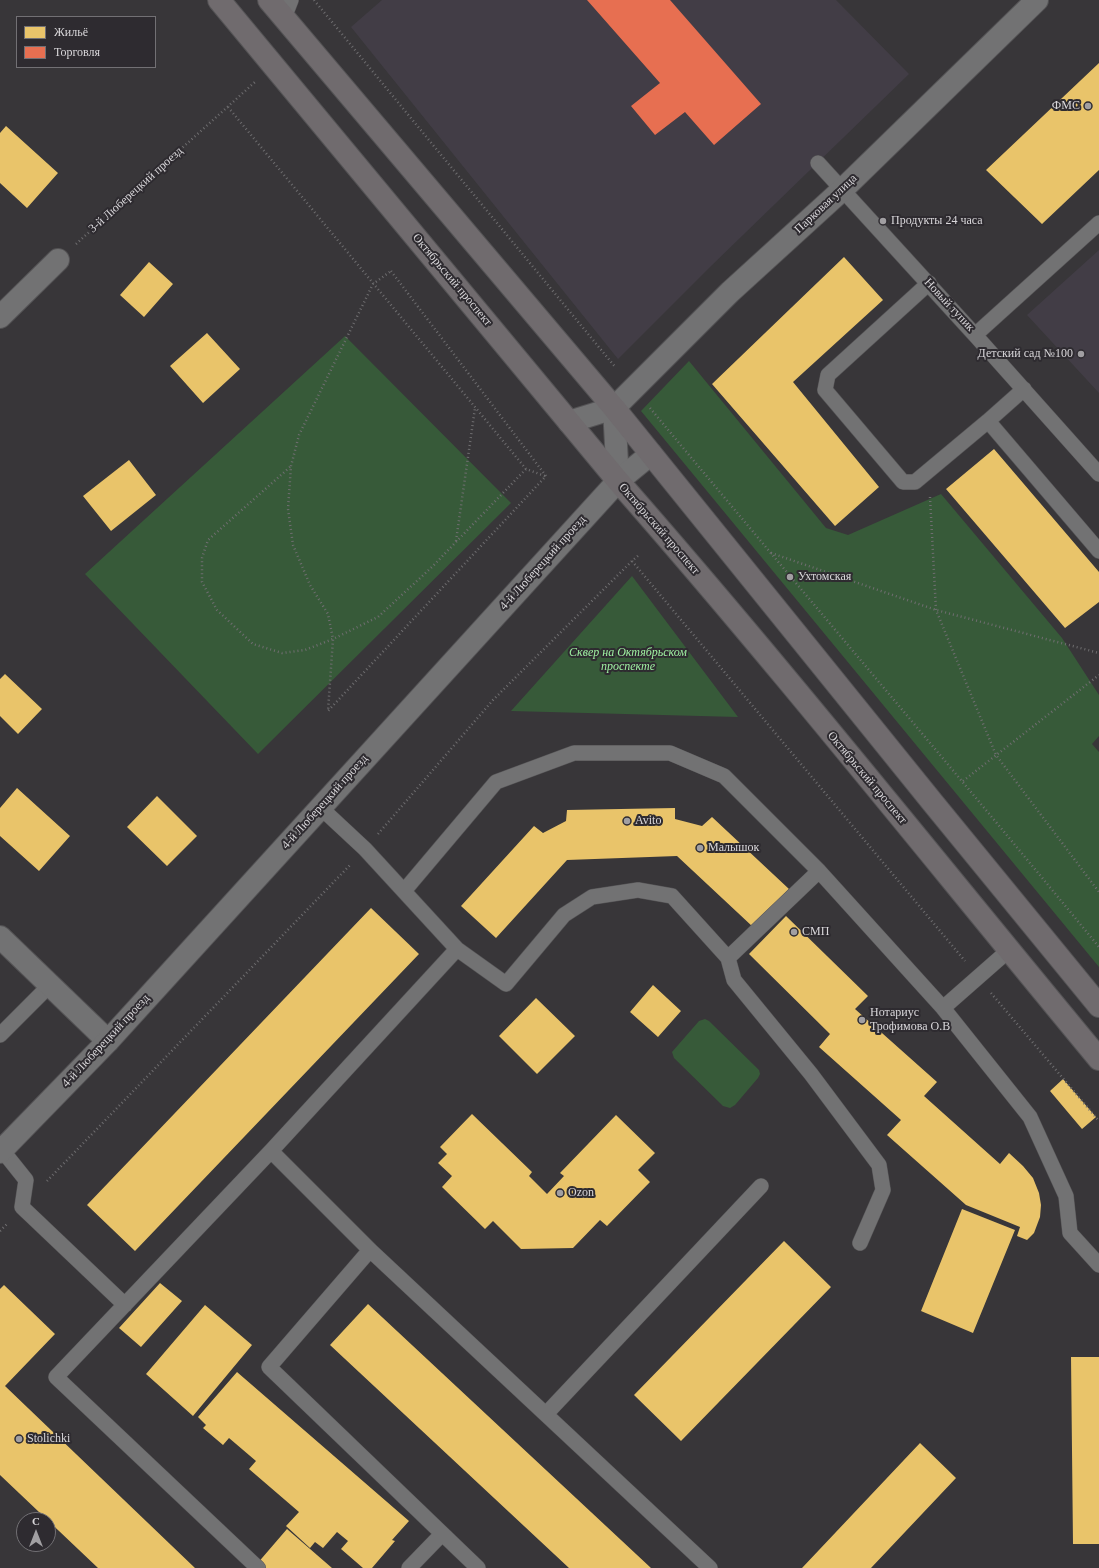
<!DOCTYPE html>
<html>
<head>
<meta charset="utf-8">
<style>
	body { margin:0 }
	#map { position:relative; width:1099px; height:1568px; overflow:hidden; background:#383639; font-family:Georgia,serif }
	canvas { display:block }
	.legend { position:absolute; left:16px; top:16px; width:140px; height:52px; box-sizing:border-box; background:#2e2b30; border:1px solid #727074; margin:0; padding:5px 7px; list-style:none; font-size:12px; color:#d9d7da }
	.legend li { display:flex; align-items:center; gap:8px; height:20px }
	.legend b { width:20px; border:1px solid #727074 }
	.north { position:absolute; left:16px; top:1512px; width:40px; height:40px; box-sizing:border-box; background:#2e2b30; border:1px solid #727074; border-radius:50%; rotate:0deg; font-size:11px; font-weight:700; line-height:16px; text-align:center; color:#d9d7da }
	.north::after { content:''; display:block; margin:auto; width:14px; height:18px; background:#a19fa2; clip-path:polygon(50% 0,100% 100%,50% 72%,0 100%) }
</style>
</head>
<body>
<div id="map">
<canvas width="1099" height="1568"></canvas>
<ul class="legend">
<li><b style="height:11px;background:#e9c46a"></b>Жильё</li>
<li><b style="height:11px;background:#e76f51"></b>Торговля</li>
</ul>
<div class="north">С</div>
</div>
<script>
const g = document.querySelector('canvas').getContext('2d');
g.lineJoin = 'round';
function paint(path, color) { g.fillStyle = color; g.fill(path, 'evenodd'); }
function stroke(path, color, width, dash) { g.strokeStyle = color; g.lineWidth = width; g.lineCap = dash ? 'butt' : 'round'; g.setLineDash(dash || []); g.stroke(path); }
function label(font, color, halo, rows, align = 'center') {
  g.font = font + ' Georgia,serif'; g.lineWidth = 4; g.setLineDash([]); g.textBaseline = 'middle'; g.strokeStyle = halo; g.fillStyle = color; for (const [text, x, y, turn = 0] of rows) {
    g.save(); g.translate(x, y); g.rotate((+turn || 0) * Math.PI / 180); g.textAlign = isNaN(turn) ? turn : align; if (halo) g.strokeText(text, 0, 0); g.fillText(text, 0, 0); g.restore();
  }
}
const built = new Path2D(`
	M382 0H836L909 74 709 268 618 359 351 27Z
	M1099 250V393L1027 315Z`);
const green = new Path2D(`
	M345 336 511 503 258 754 85 574Z
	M689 361 826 528 848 535 941 494 1062 638 1099 695V736L1092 744 1099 752V967L641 411Z
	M632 576 738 717 511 711Z
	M705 1019 709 1021 759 1070 760 1074 758 1078 735 1105 730 1108 723 1106 674 1058 672 1052 699 1021Z`);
const homes = new Path2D(`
	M1099 63V170L1042 224 986 170Z
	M6 126 58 173 27 208 0 183V133Z
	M844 257 883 300 793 382 879 487 835 526 712 384Z
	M149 262 173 284 144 317 120 295Z
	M207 333 240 369 203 403 170 366Z
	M994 449 1099 572V602L1065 628 946 489Z
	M129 460 156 495 111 531 83 496Z
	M5 674 42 709 18 734 0 716V679Z
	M17 788 70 836 39 871 0 836V808Z
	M157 796 197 836 167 866 127 827Z
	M675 808V819L702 826 712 817 789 889 753 927 677 856 567 860 496 938 461 906 534 826 543 833 566 821 567 810Z
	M371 908 419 954 135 1251 87 1205Z
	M786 916 868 996 855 1009 937 1082 924 1096 1000 1164 1009 1153 1023 1166 1033 1178 1039 1193 1041 1205 1040 1217 1034 1233 1027 1240 1017 1236 1020 1227 966 1205 887 1135 901 1120 819 1047 830 1034 749 954Z
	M653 985 681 1011 658 1037 630 1012Z
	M536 998 575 1036 537 1074 499 1036Z
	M1063 1079 1096 1117 1082 1129 1050 1091Z
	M472 1114 532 1172 529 1176 547 1194 564 1176 560 1173 616 1115 655 1153 638 1170 650 1182 607 1226 600 1220 573 1248 521 1249 493 1221 485 1229 442 1187 452 1176 438 1163 447 1154 440 1147Z
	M962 1209 1015 1230 973 1333 921 1311Z
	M784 1241 831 1287 681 1441 634 1395Z
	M160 1283 182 1301 141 1347 119 1328Z
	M4 1285 55 1334 5 1386 195 1568H98L0 1475V1289Z
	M368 1304 651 1568H569L330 1345Z
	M205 1305 252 1345 193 1416 146 1374Z
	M1071 1357H1099V1544H1073Z
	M237 1372 409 1521 392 1540 395 1541 372 1568H363L341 1549 348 1541 337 1532 323 1548 315 1542 310 1548 286 1526 299 1512 249 1469 256 1461 229 1438 223 1445 203 1428 206 1425 198 1417Z
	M920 1443 956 1478 871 1568H802Z
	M287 1529 332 1568H260L256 1565Z`);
const shops = new Path2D(`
	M587 0H670L761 104 714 145 685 112 655 135 631 106 660 83Z`);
const path = new Path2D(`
	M314 0 616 368
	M228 107 526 469 545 476
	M76 244 255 82
	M391 271 546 476 328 711 333 639 328 614 310 585 293 545 288 509 291 466 299 435 373 284Z
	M650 408C799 588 951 766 1099 947
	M290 467 208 540 202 558V582L217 610 253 644 282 653 305 650 333 639 378 617 432 567 526 469
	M930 497 936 610 996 755 1099 892
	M456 541 475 408
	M771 553 936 610 1099 653
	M632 561 965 961
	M963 781 1099 675
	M378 834 493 700 632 561 640 554
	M991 993 1099 1121
	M47 1181 351 864
	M0 1231 8 1223`);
const service = new Path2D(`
	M284 18 291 0
	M818 163 975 335 1099 223
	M929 283 828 375 825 390 903 482H915L988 421 1024 389
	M975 335 1099 474
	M988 421 1099 551
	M321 808 365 849 457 949 506 984 564 915 592 897 638 890 672 896 728 958 819 871 724 776 670 753H574L496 782 404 891
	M819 871 943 1008 1009 950
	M728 958 734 980 811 1074 879 1165 883 1190 860 1243
	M943 1008 1030 1117 1066 1196 1070 1233 1099 1265
	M0 1035 50 985
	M2 1150 26 1180 22 1207 125 1305
	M271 1151 370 1250
	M546 1414 761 1186
	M258 1568 56 1377 271 1151 457 949
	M409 1568 442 1534
	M478 1568 269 1367 370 1250 710 1568`);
const minor = new Path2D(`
	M0 317 58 260
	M614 408 618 481
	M569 422 614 408 730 292 843 189 1037 0
	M0 937 108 1041`);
const tertiary = new Path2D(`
	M0 1152 108 1041 618 481 651 454`);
const primary = new Path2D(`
	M219 0 618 481C783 669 939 866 1099 1059
	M269 0 614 408 933 803 1099 1006`);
const markers = [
	[1088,106,4,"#a19fa2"],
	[883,221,4,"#a19fa2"],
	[1081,354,4,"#a19fa2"],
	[790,577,4,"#a19fa2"],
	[627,821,4,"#a19fa2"],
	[700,848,4,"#a19fa2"],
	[794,932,4,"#a19fa2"],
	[862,1020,4,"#a19fa2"],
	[560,1193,4,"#a19fa2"],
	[19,1439,4,"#a19fa2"]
];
const poiNames = [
	["ФМС",1080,106,"right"],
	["Продукты 24 часа",891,221],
	["Детский сад №100",1073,354,"right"],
	["Ухтомская",798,577],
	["Avito",635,821],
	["Малышок",708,848],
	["СМП",802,932],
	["Нотариус",870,1013],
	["Трофимова О.В",870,1027],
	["Ozon",568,1193],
	["Stolichki",27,1439]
];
const streetNames = [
	["3-й Люберецкий проезд",136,190,-42],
	["Парковая улица",826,204,-43],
	["Октябрьский проспект",452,280,50],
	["Новый тупик",949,305,47],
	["Октябрьский проспект",659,529,49],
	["4-й Люберецкий проезд",543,563,-48],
	["Октябрьский проспект",867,778,50],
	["4-й Люберецкий проезд",325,802,-48],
	["4-й Люберецкий проезд",106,1041,-47]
];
const parkNames = [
	["Сквер на Октябрьском",628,653],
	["проспекте",628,667]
];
paint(built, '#423d46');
paint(green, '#375a39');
paint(homes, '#e9c46a');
paint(shops, '#e76f51');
stroke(service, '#545355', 16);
stroke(minor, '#545355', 24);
stroke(tertiary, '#545355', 24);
stroke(primary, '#545355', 24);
stroke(path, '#6f6e70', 2.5, [1, 3]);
stroke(service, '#727273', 15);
stroke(minor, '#727273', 22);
stroke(tertiary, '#727273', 22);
stroke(primary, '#706b6e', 22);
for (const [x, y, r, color] of markers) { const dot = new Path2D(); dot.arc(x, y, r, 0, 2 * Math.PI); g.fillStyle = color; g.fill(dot); stroke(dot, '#2e2b30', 1.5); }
label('12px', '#d9d7da', '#2e2b30', poiNames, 'left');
label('12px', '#d9d7da', '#2e2b30', streetNames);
label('italic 12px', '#9eefa1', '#2e2b30', parkNames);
</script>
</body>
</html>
